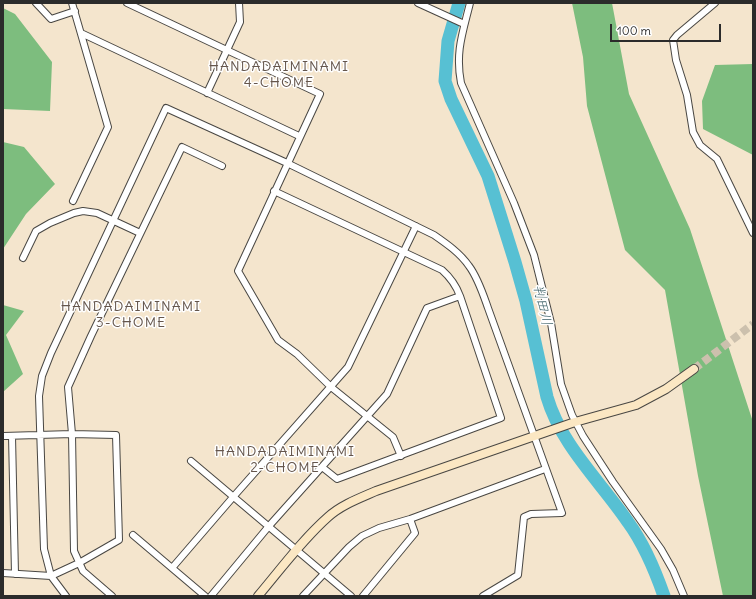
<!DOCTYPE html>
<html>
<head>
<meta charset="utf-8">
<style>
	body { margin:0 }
	#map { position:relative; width:756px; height:599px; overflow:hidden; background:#f4e5cd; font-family:Delius,sans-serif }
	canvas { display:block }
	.frame { position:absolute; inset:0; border:4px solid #2b2b2b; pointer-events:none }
	.scale { position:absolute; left:610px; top:24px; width:111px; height:18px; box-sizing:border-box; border:2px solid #2b2b2b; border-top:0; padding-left:5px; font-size:12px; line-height:14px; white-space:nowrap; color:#2b2b2b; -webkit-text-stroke:3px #fff; paint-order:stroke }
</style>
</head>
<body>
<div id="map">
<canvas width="756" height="599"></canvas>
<div class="frame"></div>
<div class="scale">100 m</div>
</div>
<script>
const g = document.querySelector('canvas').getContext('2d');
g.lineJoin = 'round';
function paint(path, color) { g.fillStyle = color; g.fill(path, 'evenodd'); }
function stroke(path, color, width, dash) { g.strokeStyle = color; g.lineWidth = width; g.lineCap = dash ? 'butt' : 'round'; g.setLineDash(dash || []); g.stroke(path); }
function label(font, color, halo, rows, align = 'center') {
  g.font = font + ' Delius,"Klee One",sans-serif'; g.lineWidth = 3; g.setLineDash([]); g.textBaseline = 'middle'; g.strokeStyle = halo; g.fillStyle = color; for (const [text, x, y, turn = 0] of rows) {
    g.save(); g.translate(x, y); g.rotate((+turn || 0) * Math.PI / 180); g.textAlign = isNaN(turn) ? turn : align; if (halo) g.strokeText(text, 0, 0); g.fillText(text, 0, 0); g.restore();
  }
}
const forest = new Path2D(`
	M572 3H612L629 94 690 229 753 422V596H723L698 476 665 290 625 250 587 106 583 57Z
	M3 8 15 14 52 62 50 111 3 109Z
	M753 64V155L703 129 702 101 715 65Z
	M3 142 24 147 55 184 26 214 3 249Z
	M3 305 24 311 6 335 23 374 3 392Z`);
const river = new Path2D(`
	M459 3 448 41 445 81 451 99 488 176 515 262 526 301 547 397C561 445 600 481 628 522 644 544 655 570 664 596`);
const secondaryTunnel = new Path2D(`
	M694 369 753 324`);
const street = new Path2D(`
	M36 3 51 19 75 11
	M72 3 108 127 73 201
	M127 3 320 94 238 271 278 340 297 354 331 387 393 437 401 456
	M418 3 464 24
	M470 3C463 32 455 52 461 83L514 203 534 255 551 323 561 384 572 415 583 436 613 482 661 549 673 570 684 596
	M715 3 677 35 673 40 676 60 687 95 693 132 700 145 717 159 753 233
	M81 33 299 136
	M207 93 240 22 239 3
	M274 191 442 270C451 278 456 285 460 296L501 418 337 479 322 467
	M23 258 36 231 50 223 74 213 83 211 97 213 140 233
	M3 436 72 434 116 435 119 540 79 563 51 576 3 573
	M12 436 15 574
	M191 461 351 596
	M133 535 205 596
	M172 568 234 496 348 367 416 226
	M66 596 51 576 44 549 39 396 42 376 51 353 166 108 287 163 434 235C447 244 460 253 469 266 478 278 483 294 488 308L562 513 531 514 524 517 518 575 483 596
	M112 596 83 571 74 551 72 434 68 387 91 336 182 147 222 166
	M211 596 269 526 387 394 427 308 460 296
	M303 596 349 547 362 536 379 528 410 519 545 469
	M363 596 415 533 410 519`);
const secondary = new Path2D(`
	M258 596C280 570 302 540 328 517 341 505 360 498 376 491L575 422 636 405 666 389 694 369`);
const neighbourhoodNames = [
	["HANDADAIMINAMI",279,67],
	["4-CHOME",279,83],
	["HANDADAIMINAMI",131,307],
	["3-CHOME",131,323],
	["HANDADAIMINAMI",285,452],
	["2-CHOME",285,468]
];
const waterNames = [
	["判田川",542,305,77]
];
paint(forest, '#7dbd7e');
stroke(river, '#57c0d3', 13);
stroke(secondaryTunnel, '#ccc0ad', 8, [8, 4]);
stroke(street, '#494743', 8);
stroke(secondary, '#494743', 10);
stroke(street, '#fff', 6);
stroke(secondary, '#fbe7c3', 8);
g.letterSpacing = '1px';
label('14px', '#65564c', '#fff', neighbourhoodNames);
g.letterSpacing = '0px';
label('italic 14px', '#3a5f66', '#fff', waterNames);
</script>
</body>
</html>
